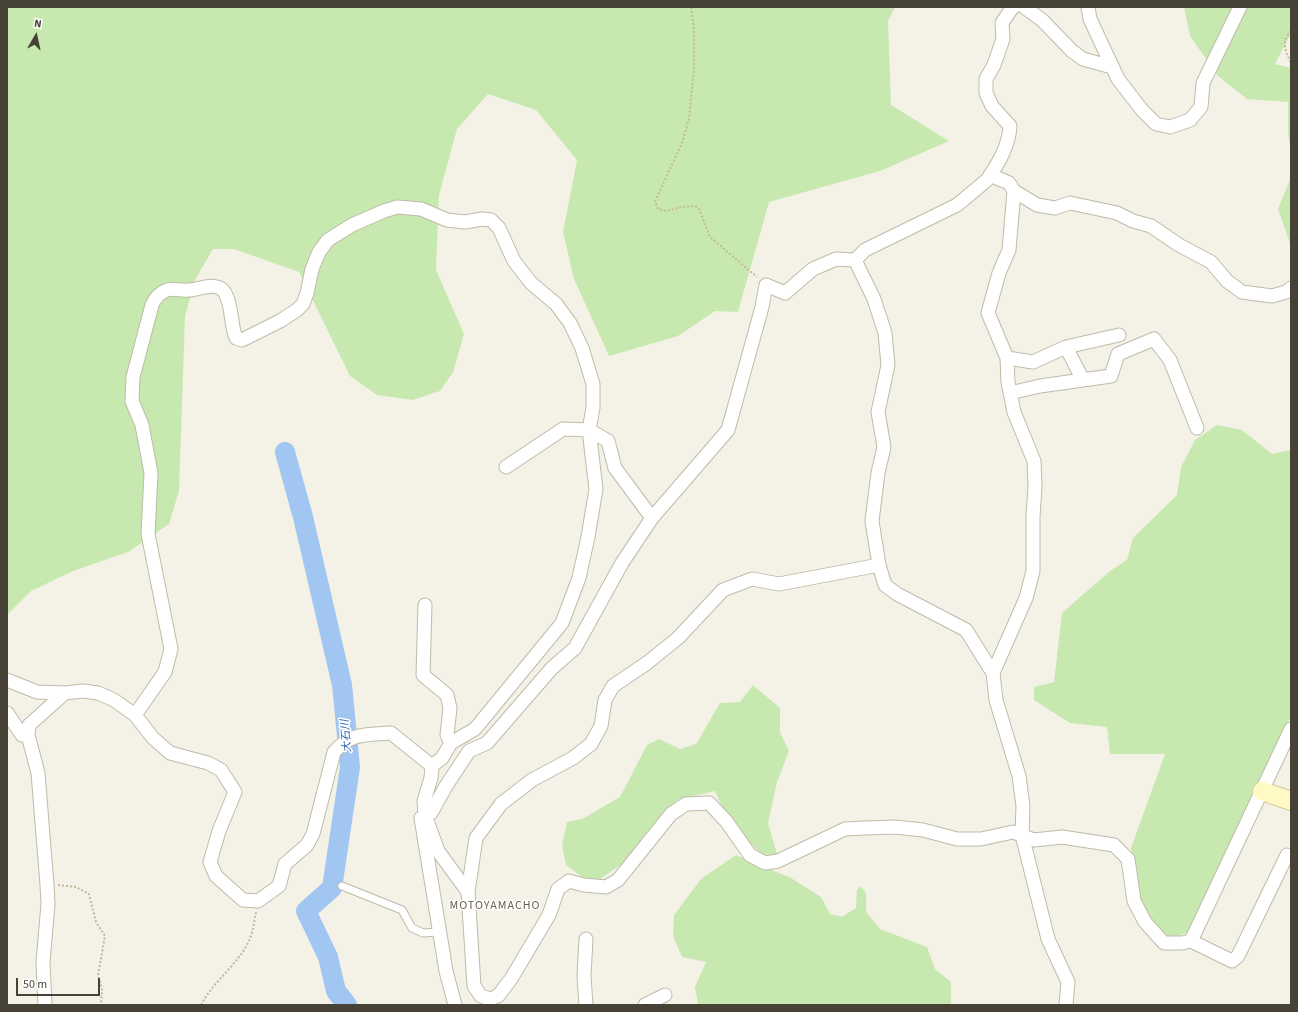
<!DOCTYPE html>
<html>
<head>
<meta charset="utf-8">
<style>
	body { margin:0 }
	#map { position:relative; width:1298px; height:1012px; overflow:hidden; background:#f4f1e7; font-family:"Source Sans 3",sans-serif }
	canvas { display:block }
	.frame { position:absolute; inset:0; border:8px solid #474236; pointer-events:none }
	.north { position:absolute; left:16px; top:16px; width:40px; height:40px; -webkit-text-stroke:3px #fff; paint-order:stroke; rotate:9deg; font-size:11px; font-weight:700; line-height:16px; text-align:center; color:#474236 }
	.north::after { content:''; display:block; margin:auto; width:14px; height:18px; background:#474236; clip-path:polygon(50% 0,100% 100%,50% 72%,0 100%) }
	.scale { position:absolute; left:16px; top:978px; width:84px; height:18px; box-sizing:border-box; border:2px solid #474236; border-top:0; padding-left:5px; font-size:12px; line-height:14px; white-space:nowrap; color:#474236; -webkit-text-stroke:3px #fff; paint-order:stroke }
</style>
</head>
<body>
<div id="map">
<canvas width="1298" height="1012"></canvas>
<div class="frame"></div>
<div class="north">N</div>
<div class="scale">50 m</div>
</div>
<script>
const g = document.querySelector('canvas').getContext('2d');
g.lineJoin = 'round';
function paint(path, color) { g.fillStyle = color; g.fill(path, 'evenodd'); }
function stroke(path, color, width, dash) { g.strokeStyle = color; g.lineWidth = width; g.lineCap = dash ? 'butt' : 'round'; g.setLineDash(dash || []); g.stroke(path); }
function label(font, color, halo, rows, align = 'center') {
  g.font = font + ' "Source Sans 3","Noto Sans JP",sans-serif'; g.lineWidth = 3; g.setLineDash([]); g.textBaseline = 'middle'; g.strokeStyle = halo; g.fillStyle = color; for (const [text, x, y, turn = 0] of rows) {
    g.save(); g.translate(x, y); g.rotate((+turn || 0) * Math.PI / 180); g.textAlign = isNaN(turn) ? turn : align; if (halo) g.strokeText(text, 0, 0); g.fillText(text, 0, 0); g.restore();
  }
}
const green = new Path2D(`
	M7 7H895L888 21 891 105 949 141 880 171 769 202 738 312 715 311 678 336 609 356 574 279 563 232 577 160 536 110 488 94 457 129 439 195 436 270 464 334 453 372 440 391 413 400 377 395 350 376 299 272 234 249H213L196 278 185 316 179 491 169 524 128 552 73 571 31 591 7 615Z
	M1184 7H1291V33L1275 64 1291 68V150L1288 134V102L1247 99 1218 76 1190 36Z
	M1291 177V246L1278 209Z
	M1217 425 1242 430 1272 454 1291 450V716L1191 931 1172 938 1158 931 1141 914 1131 848 1165 754H1110L1107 727 1070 723 1034 700V687L1054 682 1062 613 1110 571 1127 560 1133 538 1177 495 1181 467 1195 440Z
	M753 685 780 708V732L789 751 777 782 768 823 777 854 762 855 740 832 726 816 715 791 677 800 643 836 637 855 626 861 600 879H585L566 865 562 845 567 822 582 819 620 797 647 745 659 739 680 749 696 744 720 703 740 702Z
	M736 855 791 878 821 897 830 914 842 917 856 908 857 890 860 886 866 893V912L880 929 927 947 935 969 951 982V1003L948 1005H698L695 987 706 962 682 957 673 936 674 915 701 879Z`);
const river = new Path2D(`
	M285 452 303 517 342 685 350 767 332 888 306 911 328 957 336 991 347 1005`);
const path = new Path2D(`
	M691 7 694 29V69L689 119 682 143 655 201 658 209 667 211 681 207 695 206 699 209 710 237 757 277
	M1291 31C1281 42 1285 50 1291 63
	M58 885 76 887 89 894 96 922 105 936 98 975 102 989 101 1005
	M201 1005C213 982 236 966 248 943 253 934 254 921 256 912`);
const lane = new Path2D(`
	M342 886 402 910 412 928 423 933 439 932`);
const street = new Path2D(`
	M1014 7 1012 8 1002 23 1003 39 994 65 986 79V93L992 106 1010 126C1009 146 998 164 987 180L957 205 865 250 855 260 874 299 885 333 888 365 878 412 884 447 878 473 872 521 879 565 885 585 897 594 966 630 993 673 996 700 1019 776 1023 806 1022 835 1048 939 1068 982 1066 1005
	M1024 7 1042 20 1072 51 1083 59 1112 67
	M1088 7 1090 19 1118 79 1142 110 1156 124 1170 127 1190 120 1201 107 1203 83 1240 7
	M990 175 1009 183 1014 191 1009 250 999 273 988 313 1007 358 1008 382 1014 412 1034 461 1035 486 1033 517V571L1026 598 993 673
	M1014 191 1037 205 1055 208 1070 203 1117 213 1133 221 1151 226 1179 245 1211 262 1227 281 1242 292 1272 296 1286 292 1291 288
	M1066 347 1083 380
	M1007 358 1033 362 1066 347 1119 335
	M1010 393 1040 386 1111 376 1118 354 1154 339 1170 360 1197 428
	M506 467 563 429 589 430 608 441 615 468 652 518
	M425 605 423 675 447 695 450 708 447 735 451 743
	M7 680 37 692 65 693
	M7 713 22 735H28
	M135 715 165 672 171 649 148 534 151 473 142 425 132 401 133 377 152 305C155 298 159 293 167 290 173 288 182 291 188 290 199 290 218 280 225 293 233 307 230 324 236 338L242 340 280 321 297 310 303 304 307 293 312 269 319 252 328 240 352 225 384 211 397 207 421 209 447 220 465 222 482 219 491 220 499 228 514 261 531 283 556 304 570 323 582 348 593 384V408L589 430 596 489 588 537 579 578 562 623 475 729 451 743 442 758 432 766
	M468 892 476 838 501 804 532 780 573 758 591 744 601 726 605 700 613 686 647 663 678 638 723 590 752 579 779 584 879 565
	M1191 941 1232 961 1238 956 1287 855
	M45 1005 43 962 48 904 47 885 38 773 28 735 29 725 65 693 83 691 98 693 114 700 135 715 153 738 170 753 208 763 221 770 235 792 219 831 210 862 216 876 243 900 258 901 279 886 285 864 307 845 313 834 334 752C352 732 366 735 391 733L432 766 431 778 424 801 425 815 438 851 468 892 474 986 481 996 490 999 498 996 511 979 549 915 558 889 569 881 584 885 606 887 618 880 671 814 686 804 709 803 726 821 750 855 765 863 778 861 845 829 865 828 895 827 923 830 957 839H981L1013 832 1034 840 1062 837 1114 845 1128 859 1134 901 1145 922 1164 943H1182L1191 941 1291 729
	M455 1005 446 971 421 818 431 813 446 786 469 751 487 743 552 668 575 648 622 563 652 518 728 430 762 307 766 285 785 293 813 269 836 259 855 260
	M586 1005 584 976 586 939
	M645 1005 665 995`);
const secondary = new Path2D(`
	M1262 791 1291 801`);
const waterNames = [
	["大石川",347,736,-95]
];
const quarterNames = [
	["MOTOYAMACHO",495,906]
];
paint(green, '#c7e9af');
stroke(river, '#a2c6f2', 20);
stroke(lane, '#bfbba9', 9);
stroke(street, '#bfbba9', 15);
stroke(secondary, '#d5cc96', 20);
stroke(path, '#c1b99a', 2, [2, 2]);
stroke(lane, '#fff', 7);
stroke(street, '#fff', 13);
stroke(secondary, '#fff9c5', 18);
label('italic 11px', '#2d69b5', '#fff', waterNames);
g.letterSpacing = '1px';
label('12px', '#6a624d', '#fff', quarterNames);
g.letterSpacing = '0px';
</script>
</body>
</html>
